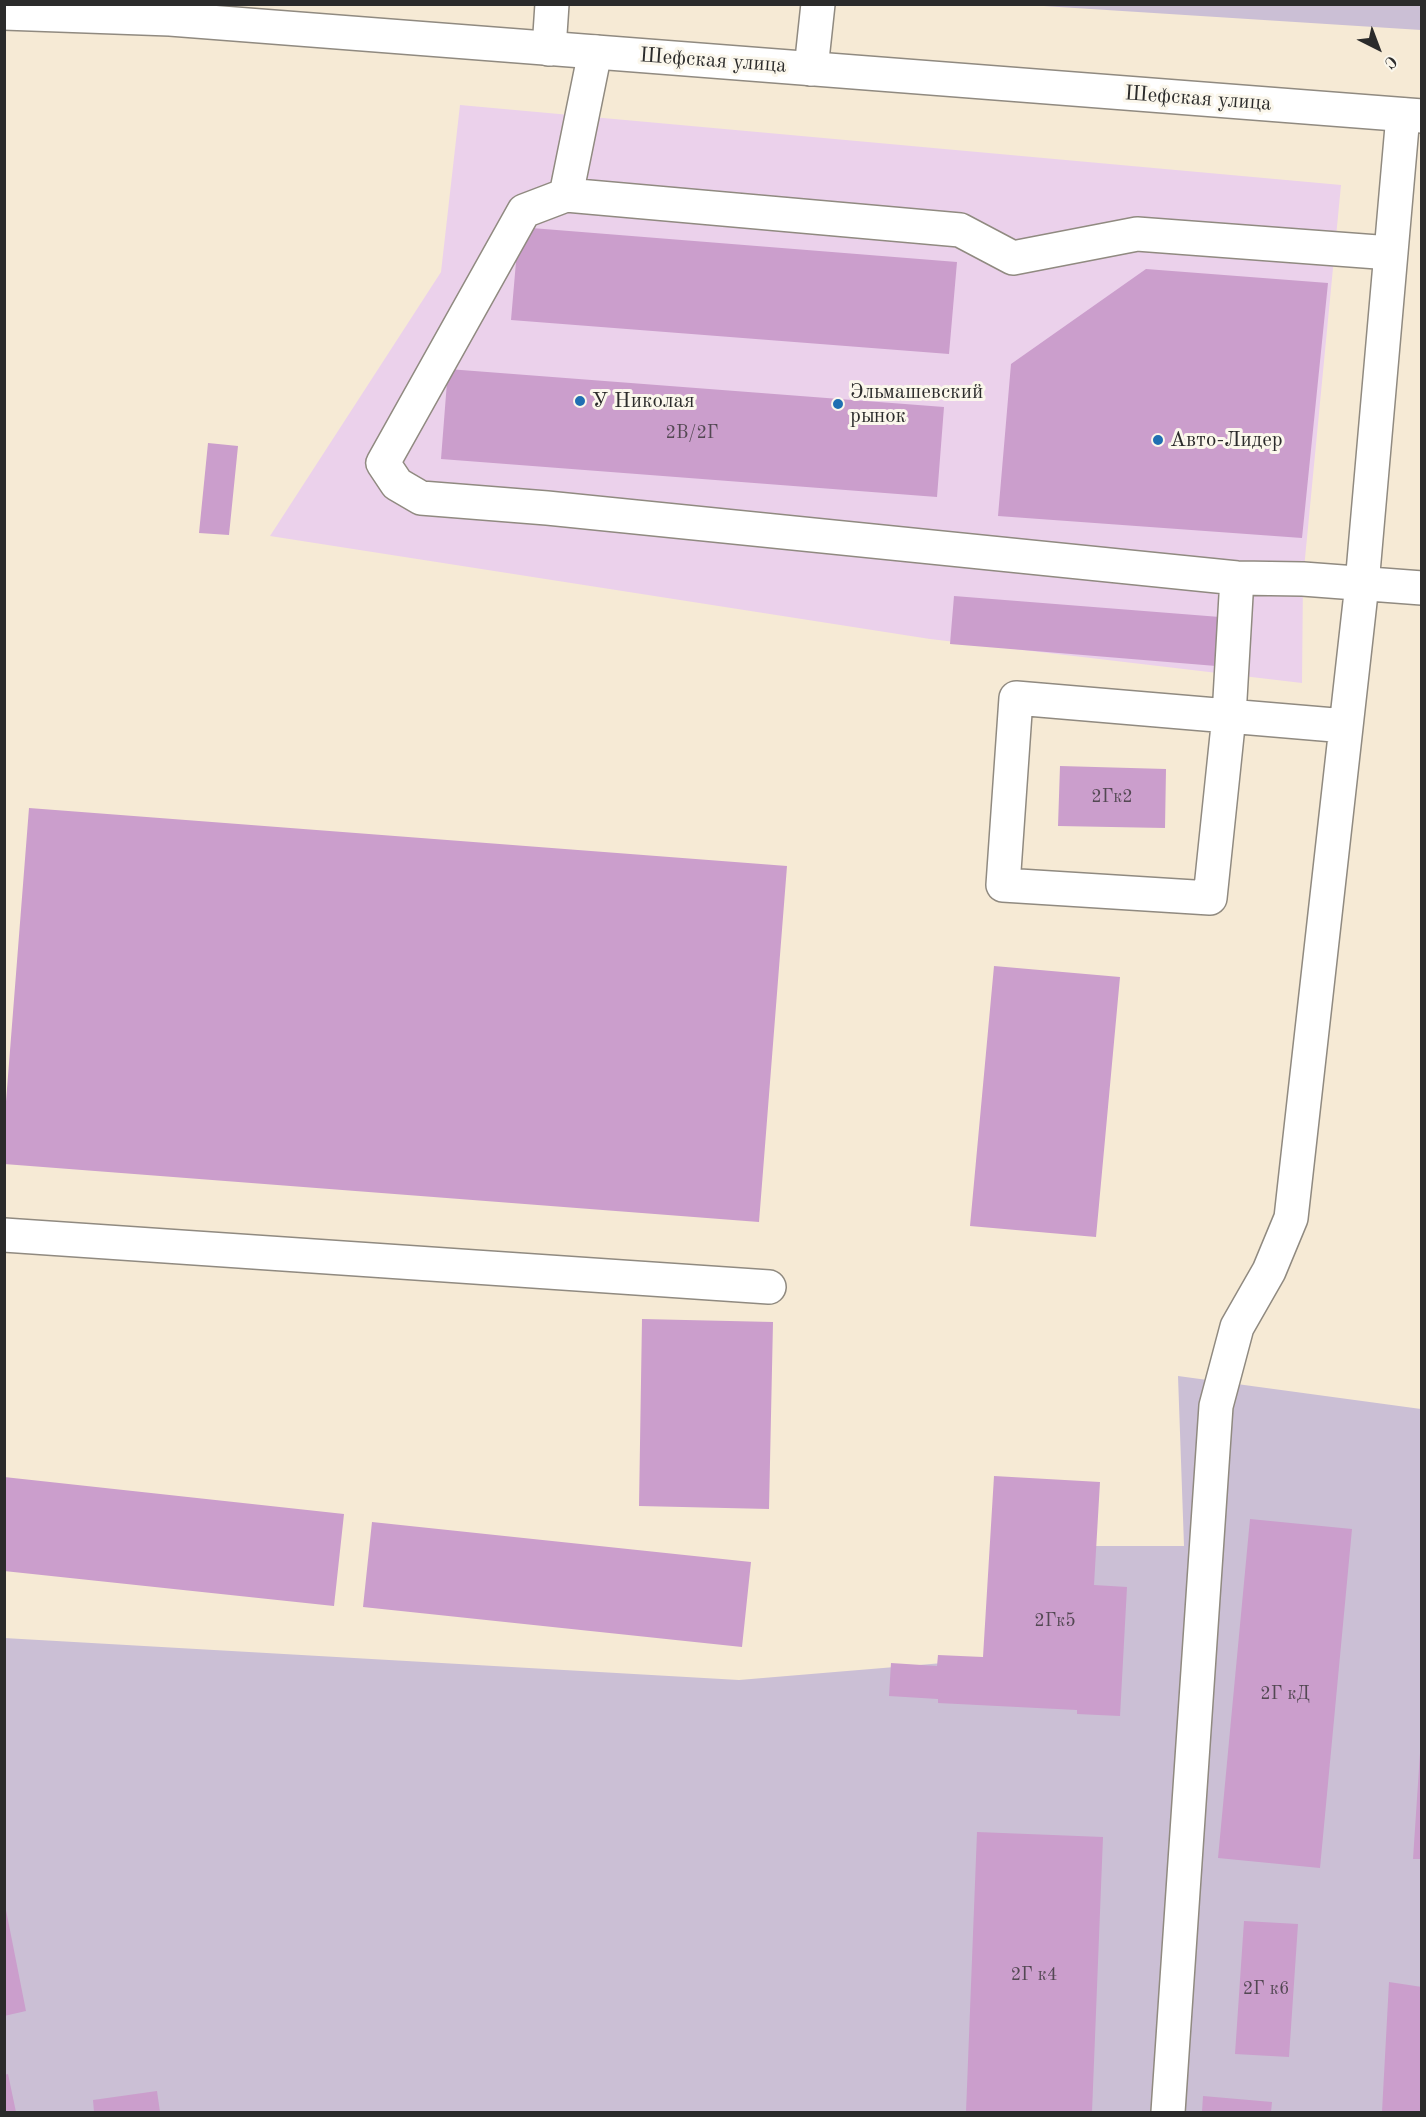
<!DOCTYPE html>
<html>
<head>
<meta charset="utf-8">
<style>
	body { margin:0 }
	#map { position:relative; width:1426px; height:2117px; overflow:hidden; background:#f6ead5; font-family:"Old Standard TT",serif }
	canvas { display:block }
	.frame { position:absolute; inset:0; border:6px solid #2b2b2b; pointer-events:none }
	.north { position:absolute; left:1348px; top:18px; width:60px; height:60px; -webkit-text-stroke:4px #fbf7ec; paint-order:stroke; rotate:138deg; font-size:16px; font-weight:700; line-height:24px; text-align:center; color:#2b2b2b }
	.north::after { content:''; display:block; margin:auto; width:21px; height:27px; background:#2b2b2b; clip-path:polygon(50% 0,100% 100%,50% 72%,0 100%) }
</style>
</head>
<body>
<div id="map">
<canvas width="1426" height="2117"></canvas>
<div class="frame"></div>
<div class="north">С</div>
</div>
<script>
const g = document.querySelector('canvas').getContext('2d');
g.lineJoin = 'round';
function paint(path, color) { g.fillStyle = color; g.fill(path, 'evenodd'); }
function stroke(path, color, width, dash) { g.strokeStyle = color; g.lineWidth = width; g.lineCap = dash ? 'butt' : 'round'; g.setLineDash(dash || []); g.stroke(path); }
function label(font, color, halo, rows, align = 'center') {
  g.font = font + ' "Old Standard TT",serif'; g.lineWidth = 6; g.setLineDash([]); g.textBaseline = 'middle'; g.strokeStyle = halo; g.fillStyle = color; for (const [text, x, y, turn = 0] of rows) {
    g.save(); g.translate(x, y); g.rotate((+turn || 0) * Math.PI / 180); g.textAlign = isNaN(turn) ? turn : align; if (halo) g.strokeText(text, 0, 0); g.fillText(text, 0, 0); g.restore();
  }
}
const built = new Path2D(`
	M460 105 1341 185 1303 579 1302 683 930 639 270 536 441 272Z`);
const industrial = new Path2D(`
	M1028 5H1421V30Z
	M1178 1376 1421 1409V2112H5L4 1638 739 1680 991 1659 1011 1546H1184Z`);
const building = new Path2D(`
	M519 227 957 262 949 354 511 320Z
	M1146 269 1328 283 1302 538 998 516 1011 364Z
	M448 369 944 407 937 497 441 459Z
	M208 443 238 446 229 535 199 533Z
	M954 596 1220 617 1216 666 950 644Z
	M1060 766 1166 769 1165 828 1058 826Z
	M29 808 787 866 759 1222 4 1164V1127Z
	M994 966 1120 977 1096 1237 970 1226Z
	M642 1319 773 1322 769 1509 639 1506Z
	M994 1476 1100 1482 1094 1585 1127 1587 1120 1716 1077 1714V1710L938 1703V1699L889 1696 891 1663 937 1666 938 1655 983 1657Z
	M4 1477 344 1514 334 1606 4 1571Z
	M1250 1519 1352 1529 1320 1868 1218 1858Z
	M372 1522 751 1562 742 1647 363 1607Z
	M1420 1753H1422V1859H1413Z
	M977 1832 1103 1837 1092 2112H966Z
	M4 1900 26 2011 4 2016Z
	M1244 1921 1298 1924 1289 2057 1235 2054Z
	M1389 1982 1422 1987V2112H1382Z
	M8 2074 16 2112H4V2075Z
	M157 2091 160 2112H94L93 2100Z
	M1203 2096 1272 2102 1271 2112H1202Z`);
const minor = new Path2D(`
	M549 49 552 4
	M595 52 566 195 524 211 383 463 397 484 421 498 547 508 1237 578 1303 579 1422 588
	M811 69 818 4
	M566 195 960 230 1013 258 1137 234 1391 253
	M1237 578 1229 716 1210 898 1003 885 1016 698 1346 726
	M4 1235 769 1287
	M1168 2112 1216 1406 1237 1327 1269 1271 1291 1218 1362 584 1403 115`);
const major = new Path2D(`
	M4 13 170 19 1422 116`);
const markers = [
	[580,401,6,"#1f6fb2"],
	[838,404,6,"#1f6fb2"],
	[1158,440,6,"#1f6fb2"]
];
const numberNames = [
	["2В/2Г",692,433],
	["2Гк2",1112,797],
	["2Гк5",1055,1621],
	["2Г кД",1285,1694],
	["2Г к4",1034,1975],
	["2Г к6",1266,1989]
];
const streetNames = [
	["Шефская улица",713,61,4],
	["Шефская улица",1198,99,4]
];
const poiNames = [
	["Эльмашевский",850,392],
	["рынок",850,416],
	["У Николая",592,401],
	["Авто-Лидер",1170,440]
];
paint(built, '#ebd1eb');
paint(industrial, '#cbbfd5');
paint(building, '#cb9ecc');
stroke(minor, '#908a80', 36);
stroke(major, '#908a80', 36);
stroke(minor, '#fff', 33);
stroke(major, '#fff', 33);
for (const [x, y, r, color] of markers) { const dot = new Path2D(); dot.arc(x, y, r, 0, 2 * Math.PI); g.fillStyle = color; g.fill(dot); stroke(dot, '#fbf7ec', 2); }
label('18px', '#534853', null, numberNames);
label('21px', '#2b2b2b', '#fbf7ec', streetNames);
label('21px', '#2b2b2b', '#fbf7ec', poiNames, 'left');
</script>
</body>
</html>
